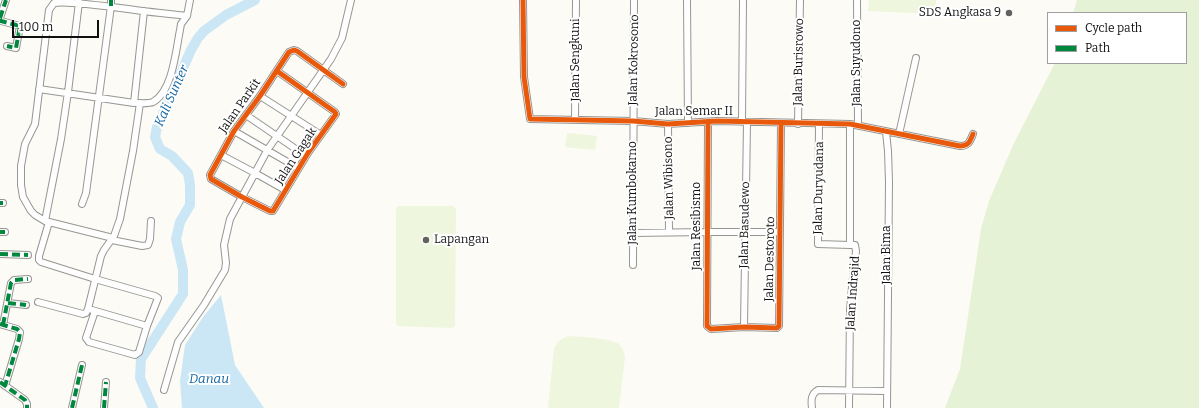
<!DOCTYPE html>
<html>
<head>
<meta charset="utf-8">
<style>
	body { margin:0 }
	#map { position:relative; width:1199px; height:408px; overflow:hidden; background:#fcfbf5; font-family:Bitter,serif }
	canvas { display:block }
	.legend { position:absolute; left:1047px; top:12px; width:140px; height:52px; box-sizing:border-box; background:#fff; border:1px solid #9f9f9f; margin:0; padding:5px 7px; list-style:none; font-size:12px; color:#101010 }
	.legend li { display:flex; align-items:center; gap:8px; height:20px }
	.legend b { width:20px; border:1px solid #9f9f9f }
	.scale { position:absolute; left:12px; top:20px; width:87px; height:18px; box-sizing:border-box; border:2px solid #101010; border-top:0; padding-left:5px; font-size:12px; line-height:14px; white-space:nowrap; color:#101010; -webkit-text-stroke:3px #fff; paint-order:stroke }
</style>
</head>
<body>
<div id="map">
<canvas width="1199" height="408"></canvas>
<ul class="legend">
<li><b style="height:5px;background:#e8590c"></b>Cycle path</li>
<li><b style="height:5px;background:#00873e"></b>Path</li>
</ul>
<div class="scale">100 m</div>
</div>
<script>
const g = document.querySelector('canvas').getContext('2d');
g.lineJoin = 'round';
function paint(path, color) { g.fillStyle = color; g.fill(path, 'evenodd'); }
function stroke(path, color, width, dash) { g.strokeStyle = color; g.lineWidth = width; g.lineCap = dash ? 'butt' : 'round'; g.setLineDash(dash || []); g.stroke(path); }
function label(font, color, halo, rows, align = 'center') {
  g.font = font + ' Bitter,serif'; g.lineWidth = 4; g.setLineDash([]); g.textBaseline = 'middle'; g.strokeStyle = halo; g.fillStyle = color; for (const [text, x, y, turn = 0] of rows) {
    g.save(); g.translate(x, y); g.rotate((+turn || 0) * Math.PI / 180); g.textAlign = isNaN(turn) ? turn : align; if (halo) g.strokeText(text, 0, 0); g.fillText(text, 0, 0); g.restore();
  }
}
const green = new Path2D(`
	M1077 0H1199V408H945L960 369 981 229 989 201 1013 145 1055 63H1186V13H1073Z`);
const pitch = new Path2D(`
	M869 0H936L935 14 868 11Z
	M567 133 597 136 595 150 565 147Z
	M398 206H453L456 209 455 323V326L452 328 397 326 396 323V209Z
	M569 336C580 337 613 338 620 345 623 348 624 353 625 357L619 408H548L554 348C558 341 562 338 569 336Z`);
const water = new Path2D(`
	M221 295 235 365 264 408H182L180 381 185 345 203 317Z`);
const river = new Path2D(`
	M153 408 140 378 141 359 183 294V270L176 239 180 222 190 205V185L188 173 172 156 160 149 155 137 157 127 191 50 198 38 204 31 226 15 255 0`);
const minor = new Path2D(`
	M523 0 524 77 530 119 633 121 668 124 717 121 850 124 960 146C969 146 970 141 973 134
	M687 0 688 123
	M857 0 858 125
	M0 18 6 0
	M0 19 1 21 20 26 16 48 7 46
	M277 71 335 112 336 114 308 153 273 211H270L242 197 211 179 210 175 234 131 260 96 289 52 294 50 297 51 343 84
	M39 89 134 103C140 103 148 104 153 102 173 91 176 49 180 30L181 24 187 16 190 0
	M260 96 321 135
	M134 103 144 11
	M246 115 306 156
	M575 120 576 0
	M708 122 707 322V326L711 329 744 327 777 328 779 326 781 123
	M742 122 743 0
	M668 124 669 232
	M798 124 800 0
	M819 124 818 244 850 245
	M234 131 298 168
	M886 132 888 151 889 182 887 408
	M899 134 916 58
	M221 155 255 173 285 190
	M0 203H3
	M82 204 86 193 111 6V0
	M45 221 61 139 68 92 79 2
	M49 222 39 256V260L41 262 95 279 155 296 158 298 147 326 139 352 135 355 89 342 86 338 95 311
	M0 232H5
	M633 233 707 232H780
	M113 238 45 221 35 215 31 211 23 197 21 185V166L25 144 35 124 49 10 54 3C69 0 125 9 143 11 158 13 172 14 187 16
	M112 240 142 246 148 245 150 239 151 221
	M0 254 28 255
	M633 265 634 0
	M38 302 83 314 86 313 88 309 101 256 104 250 114 236 120 219 133 151 140 103
	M8 303 26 305
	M92 310 147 326
	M0 324 17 329 20 332 19 339 5 386
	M3 325 11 283 14 280 28 279
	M744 327 747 122
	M0 382 25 400 27 404V408
	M164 390 178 342 204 305 225 270 226 263 224 245 230 219 268 149 331 59 342 38 351 0
	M72 408 82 365
	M104 408 106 382
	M812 408C811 400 811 394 818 390L886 391
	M849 408 850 310 852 287 856 251 855 245H850V124`);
const quiet = new Path2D(`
	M111 0V6
	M0 18 6 0
	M0 19 1 21 20 26 16 48 7 46
	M0 203H3
	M0 232H5
	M0 254 28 255
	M8 303 26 305
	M0 324 17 329 20 332 19 339 5 386
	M3 325 11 283 14 280 28 279
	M0 382 25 400 27 404V408
	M72 408 82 365
	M104 408 106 382`);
const cycleway = new Path2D(`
	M523 0 524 77 530 119 633 121 668 124 717 121 850 124 960 146C969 146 970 141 973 134
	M277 71 335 112 336 114 308 153 273 211H270L242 197 211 179 210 175 234 131 260 96 289 52 294 50 297 51 343 84
	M708 122 707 322V326L711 329 744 327 777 328 779 326 781 123`);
const markers = [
	[1009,13,4,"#636260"],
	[426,240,4,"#636260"]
];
const poiNames = [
	["SDS Angkasa 9",1001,13],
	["Lapangan",434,240,"left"]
];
const streetNames = [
	["Jalan Sengkuni",576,60,-90],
	["Jalan Kokrosono",634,60,-89],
	["Jalan Burisrowo",799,62,-89],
	["Jalan Suyudono",857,63,-90],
	["Jalan Parkit",240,106,-55],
	["Jalan Semar II",694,112],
	["Jalan Gagak",296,156,-57],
	["Jalan Wibisono",669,178,-91],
	["Jalan Duryudana",819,188,-89],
	["Jalan Kumbokarno",633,193,-90],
	["Jalan Basudewo",745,225,-89],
	["Jalan Resibismo",697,226,-90],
	["Jalan Bima",887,255,-90],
	["Jalan Destoroto",770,259,-89],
	["Jalan Indrajid",853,293,-86]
];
const waterNames = [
	["Kali Sunter",172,96,-66],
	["Danau",209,379]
];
paint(green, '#e6f2d5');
paint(pitch, '#eff6de');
paint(water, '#cbe7f6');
stroke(river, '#cbe7f6', 10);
stroke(minor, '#969693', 8);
stroke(minor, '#fffefe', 6);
stroke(quiet, '#00873e', 4, [8, 4]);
stroke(cycleway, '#e8590c', 5);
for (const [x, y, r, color] of markers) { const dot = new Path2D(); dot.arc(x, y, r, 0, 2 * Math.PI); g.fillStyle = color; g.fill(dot); stroke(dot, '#fff', 1.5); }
label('12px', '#101010', '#fff', poiNames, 'right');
label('12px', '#101010', '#fff', streetNames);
label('italic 13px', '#1567a5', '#fff', waterNames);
</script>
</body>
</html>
